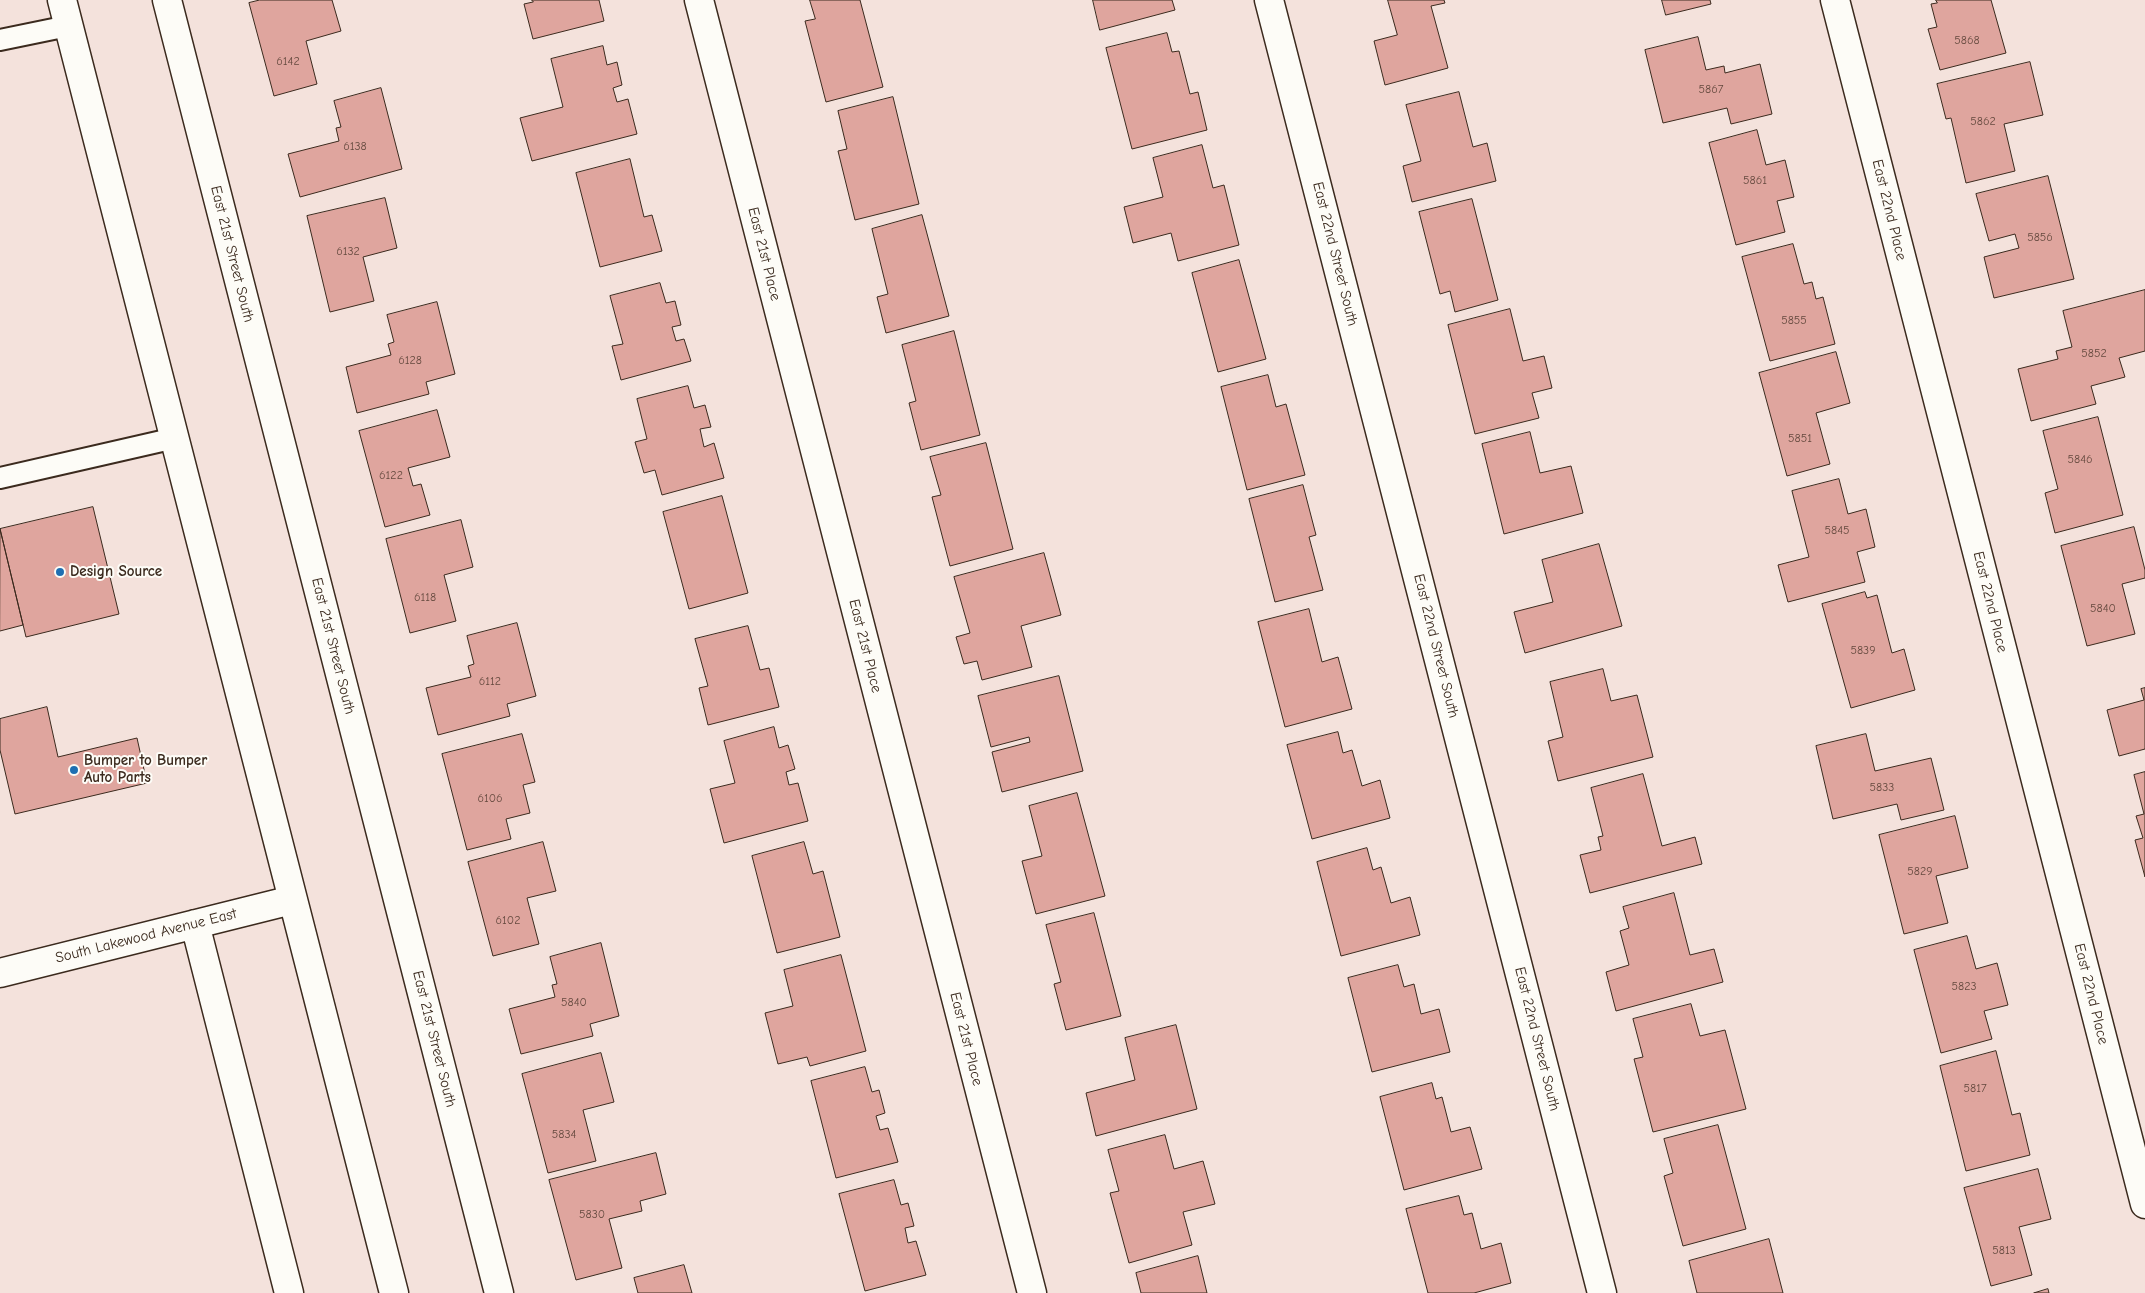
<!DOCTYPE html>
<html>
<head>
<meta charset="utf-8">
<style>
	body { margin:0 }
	canvas { display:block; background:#f4e2dc }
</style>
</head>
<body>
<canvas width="2145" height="1293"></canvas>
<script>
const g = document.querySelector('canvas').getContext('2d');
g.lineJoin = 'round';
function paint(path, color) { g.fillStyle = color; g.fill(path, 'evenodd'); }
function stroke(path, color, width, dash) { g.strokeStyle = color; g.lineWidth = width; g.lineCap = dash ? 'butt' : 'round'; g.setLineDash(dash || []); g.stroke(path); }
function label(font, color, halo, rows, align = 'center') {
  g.font = font + ' "Comic Neue",sans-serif'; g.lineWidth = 4; g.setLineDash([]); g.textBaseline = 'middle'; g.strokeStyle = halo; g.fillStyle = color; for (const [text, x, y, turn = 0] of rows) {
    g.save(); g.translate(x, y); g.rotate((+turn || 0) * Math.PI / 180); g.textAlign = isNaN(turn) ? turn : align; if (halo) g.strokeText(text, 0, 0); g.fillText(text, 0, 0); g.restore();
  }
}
const building = new Path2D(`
	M260 0H332L341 31 306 41 317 84 274 96 249 3Z
	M532 0H599L604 21 533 39 524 4 533 2Z
	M810 0H860L883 87 826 102 805 21 815 19Z
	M1093 0H1172L1175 10 1100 30Z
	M1388 0H1444L1445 3 1431 6 1448 68 1385 85 1374 41 1397 35Z
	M1662 0H1710L1711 4 1666 15Z
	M1936 0H1991L2006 53 1940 70 1928 29 1937 27 1931 4 1937 3Z
	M1167 33 1172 52 1179 51 1190 94 1198 92 1207 130 1132 149 1106 48Z
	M1698 37 1706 70 1724 66 1725 73 1760 64 1772 114 1731 124 1727 108 1663 123 1645 50Z
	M603 46 607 65 617 62 622 85 613 88 617 102 628 99 637 134 532 161 520 118 563 107 551 59Z
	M2030 62 2043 115 2004 124 2015 171 1966 183 1951 118 1946 119 1937 84Z
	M381 88 402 169 300 197 288 154 339 141 336 128 341 127 334 101Z
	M1459 92 1473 147 1487 143 1496 181 1412 202 1403 166 1421 161 1406 105Z
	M893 97 919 204 855 220 838 151 847 149 838 111Z
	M1757 130 1766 165 1785 160 1794 197 1777 201 1785 232 1736 245 1709 143Z
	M1202 145 1213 188 1224 185 1239 245 1178 261 1171 233 1133 243 1124 207 1163 197 1153 158Z
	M630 159 644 217 652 215 662 251 600 267 576 173Z
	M2048 176 2074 279 1994 298 1984 257 2019 248 2015 234 1989 241 1976 194Z
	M385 198 397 248 363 257 374 301 330 312 307 216Z
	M1472 199 1498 300 1455 312 1450 291 1440 294 1419 212Z
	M922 215 949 316 886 333 877 297 888 294 872 229Z
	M1793 244 1804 284 1812 282 1816 299 1823 297 1835 344 1770 361 1742 257Z
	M1239 260 1266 359 1218 372 1192 273Z
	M660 283 666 303 675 301 681 325 672 327 676 341 684 339 691 361 621 380 612 346 623 344 610 296Z
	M2145 290V351L2119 358 2125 377 2091 386 2096 404 2031 421 2018 369 2058 359 2056 351 2072 347 2063 311Z
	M437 302 455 374 426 382 429 394 357 413 346 367 391 355 388 344 394 342 387 315Z
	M1510 309 1523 361 1544 356 1552 388 1532 393 1539 418 1475 434 1448 325Z
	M954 331 980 435 921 450 909 403 916 401 902 345Z
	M1836 352 1850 403 1816 413 1830 464 1787 476 1759 373Z
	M1268 375 1276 407 1286 404 1305 475 1247 490 1221 387Z
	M688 386 694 408 705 405 711 427 700 429 704 447 714 443 724 478 662 495 655 470 644 473 635 442 647 439 637 399Z
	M437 410 450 457 408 468 413 486 421 484 430 515 385 527 359 431Z
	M2098 417 2123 515 2055 533 2045 493 2058 489 2043 431Z
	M1530 432 1540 473 1571 466 1583 513 1504 534 1482 444Z
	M986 443 1013 549 950 566 932 497 941 495 930 457Z
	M1839 479 1848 514 1866 509 1875 547 1857 552 1865 582 1788 602 1778 565 1809 557 1792 491Z
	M1303 485 1316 535 1309 537 1323 590 1275 602 1249 499Z
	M722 496 748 593 689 609 663 512Z
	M93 507 119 614 26 637 0 529Z
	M461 520 473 567 444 575 456 621 410 633 386 539Z
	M2134 527 2145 570V578L2122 584 2135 634 2087 646 2061 546Z
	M0 529 23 625 0 631Z
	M1599 544 1622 626 1525 653 1514 612 1553 602 1542 560Z
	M1044 553 1061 615 1021 626 1032 667 982 680 977 661 964 664 956 637 970 633 954 577Z
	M1865 592 1867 598 1877 595 1892 653 1904 649 1915 690 1851 708 1822 604Z
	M1309 609 1322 662 1338 657 1352 709 1285 727 1258 622Z
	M517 623 536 696 507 704 510 716 438 735 426 688 471 677 468 666 474 664 467 636Z
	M748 626 760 670 769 668 779 707 708 725 699 688 708 686 695 639Z
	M1603 669 1611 701 1637 695 1653 757 1558 781 1548 741 1563 737 1550 682Z
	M1059 676 1083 771 1002 792 992 752 1030 742 1029 737 991 747 978 696Z
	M2145 688V749L2119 756 2107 710 2144 700 2141 689Z
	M47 707 58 757 137 738 147 783 15 814 0 750V719Z
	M774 727 779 748 788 745 795 769 786 772 789 785 798 783 808 821 724 843 710 789 735 783 724 741Z
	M1338 732 1343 753 1352 750 1362 786 1380 780 1390 818 1312 839 1287 745Z
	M522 734 535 782 523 785 530 813 506 819 511 839 467 850 442 754Z
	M1866 734 1875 771 1931 758 1944 810 1901 820 1897 804 1833 819 1816 746Z
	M2145 772V877L2135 840 2143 838 2136 816 2144 814 2134 775Z
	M1643 774 1662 846 1695 837 1702 864 1590 893 1580 855 1601 850 1598 837 1603 836 1591 788Z
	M1077 793 1105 896 1036 914 1022 861 1042 856 1029 806Z
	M1955 816 1968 868 1936 876 1948 923 1904 934 1879 835Z
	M543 842 556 891 527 898 539 944 493 956 468 862Z
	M804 842 813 874 823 871 840 937 777 953 752 856Z
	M1367 848 1373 870 1381 867 1391 903 1410 897 1420 935 1341 956 1317 862Z
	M1674 893 1690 955 1714 949 1723 982 1616 1011 1606 972 1629 965 1620 931 1629 928 1623 907Z
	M1094 913 1121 1016 1066 1030 1054 984 1061 982 1046 925Z
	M1967 936 1976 969 1997 963 2008 1005 1984 1011 1992 1039 1941 1053 1914 950Z
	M601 943 619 1016 590 1024 593 1036 521 1054 509 1009 555 997 552 985 557 984 550 957Z
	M841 955 866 1051 810 1066 807 1057 778 1064 765 1013 793 1006 784 970Z
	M1398 965 1404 987 1414 984 1421 1014 1439 1009 1450 1052 1372 1072 1348 978Z
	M1691 1004 1700 1036 1725 1030 1746 1109 1653 1132 1634 1059 1643 1057 1633 1019Z
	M1176 1025 1197 1109 1096 1136 1086 1093 1135 1080 1125 1038Z
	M1996 1051 2012 1115 2020 1113 2030 1155 1966 1171 1940 1066Z
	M601 1053 614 1102 583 1110 596 1161 548 1173 522 1074Z
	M865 1067 872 1092 879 1090 885 1113 876 1116 880 1130 888 1128 898 1162 836 1178 811 1081Z
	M1432 1083 1436 1099 1442 1097 1451 1132 1470 1127 1482 1169 1404 1190 1380 1097Z
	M1718 1125 1746 1229 1683 1246 1664 1176 1673 1173 1664 1139Z
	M1165 1135 1174 1169 1203 1161 1215 1204 1183 1212 1192 1245 1129 1263 1110 1193 1119 1191 1108 1150Z
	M656 1153 666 1194 640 1201 642 1211 609 1219 622 1268 576 1280 549 1180Z
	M2038 1169 2051 1219 2019 1227 2032 1275 1991 1286 1964 1188Z
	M894 1180 901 1205 908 1203 914 1226 905 1228 908 1243 916 1241 926 1275 865 1291 839 1194Z
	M1459 1196 1464 1215 1472 1213 1481 1249 1501 1243 1511 1283 1474 1293H1428L1406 1209Z
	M1769 1239 1783 1293H1697L1689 1261Z
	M1198 1256 1207 1293H1141L1136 1273Z
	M684 1265 692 1293H638L634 1278Z
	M2048 1289 2049 1293H2034Z`);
const lane = new Path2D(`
	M0 40 68 26
	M0 478 175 438`);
const street = new Path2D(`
	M167 0 499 1293
	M699 0 1032 1293
	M1269 0 1602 1293
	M1835 0 2145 1204
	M195 924 289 1293
	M0 973 292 900`);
const secondary = new Path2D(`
	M62 0 394 1293`);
const markers = [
	[60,572,5,"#1f6fb2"],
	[74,770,5,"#1f6fb2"]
];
const numberNames = [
	["5868",1967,41],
	["6142",288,62],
	["5867",1711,90],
	["5862",1983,122],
	["6138",355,147],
	["5861",1755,181],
	["5856",2040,238],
	["6132",348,252],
	["5855",1794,321],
	["5852",2094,354],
	["6128",410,361],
	["5851",1800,439],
	["5846",2080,460],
	["6122",391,476],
	["5845",1837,531],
	["6118",425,598],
	["5840",2103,609],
	["5839",1863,651],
	["6112",490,682],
	["5833",1882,788],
	["6106",490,799],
	["5829",1920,872],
	["6102",508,921],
	["5823",1964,987],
	["5840",574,1003],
	["5817",1975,1089],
	["5834",564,1135],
	["5830",592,1215],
	["5813",2004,1251]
];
const streetNames = [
	["East 22nd Place",1889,210,76],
	["East 21st Street South",232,254,76],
	["East 21st Place",764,254,76],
	["East 22nd Street South",1335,254,76],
	["East 22nd Place",1990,602,76],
	["East 21st Street South",333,646,76],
	["East 21st Place",865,646,76],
	["East 22nd Street South",1436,646,76],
	["South Lakewood Avenue East",146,936,-14],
	["East 22nd Place",2091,994,76],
	["East 21st Street South",434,1039,76],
	["East 21st Place",966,1039,76],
	["East 22nd Street South",1537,1039,76]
];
const poiNames = [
	["Design Source",70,572],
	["Bumper to Bumper",84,761],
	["Auto Parts",84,778]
];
paint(building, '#dfa59e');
stroke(building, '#3b2a1e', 1);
stroke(lane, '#3b2a1e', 24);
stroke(street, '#3b2a1e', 31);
stroke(secondary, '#3b2a1e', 31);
stroke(lane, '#fdfcf7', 20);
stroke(street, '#fdfcf7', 28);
stroke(secondary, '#fdfcf7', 28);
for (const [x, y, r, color] of markers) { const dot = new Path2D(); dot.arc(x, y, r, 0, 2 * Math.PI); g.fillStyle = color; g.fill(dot); stroke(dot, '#fdfcf7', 2); }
label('12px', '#64493e', null, numberNames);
label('15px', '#3b2a1e', '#fdfcf7', streetNames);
label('bold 15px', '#3b2a1e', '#fdfcf7', poiNames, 'left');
</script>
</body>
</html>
